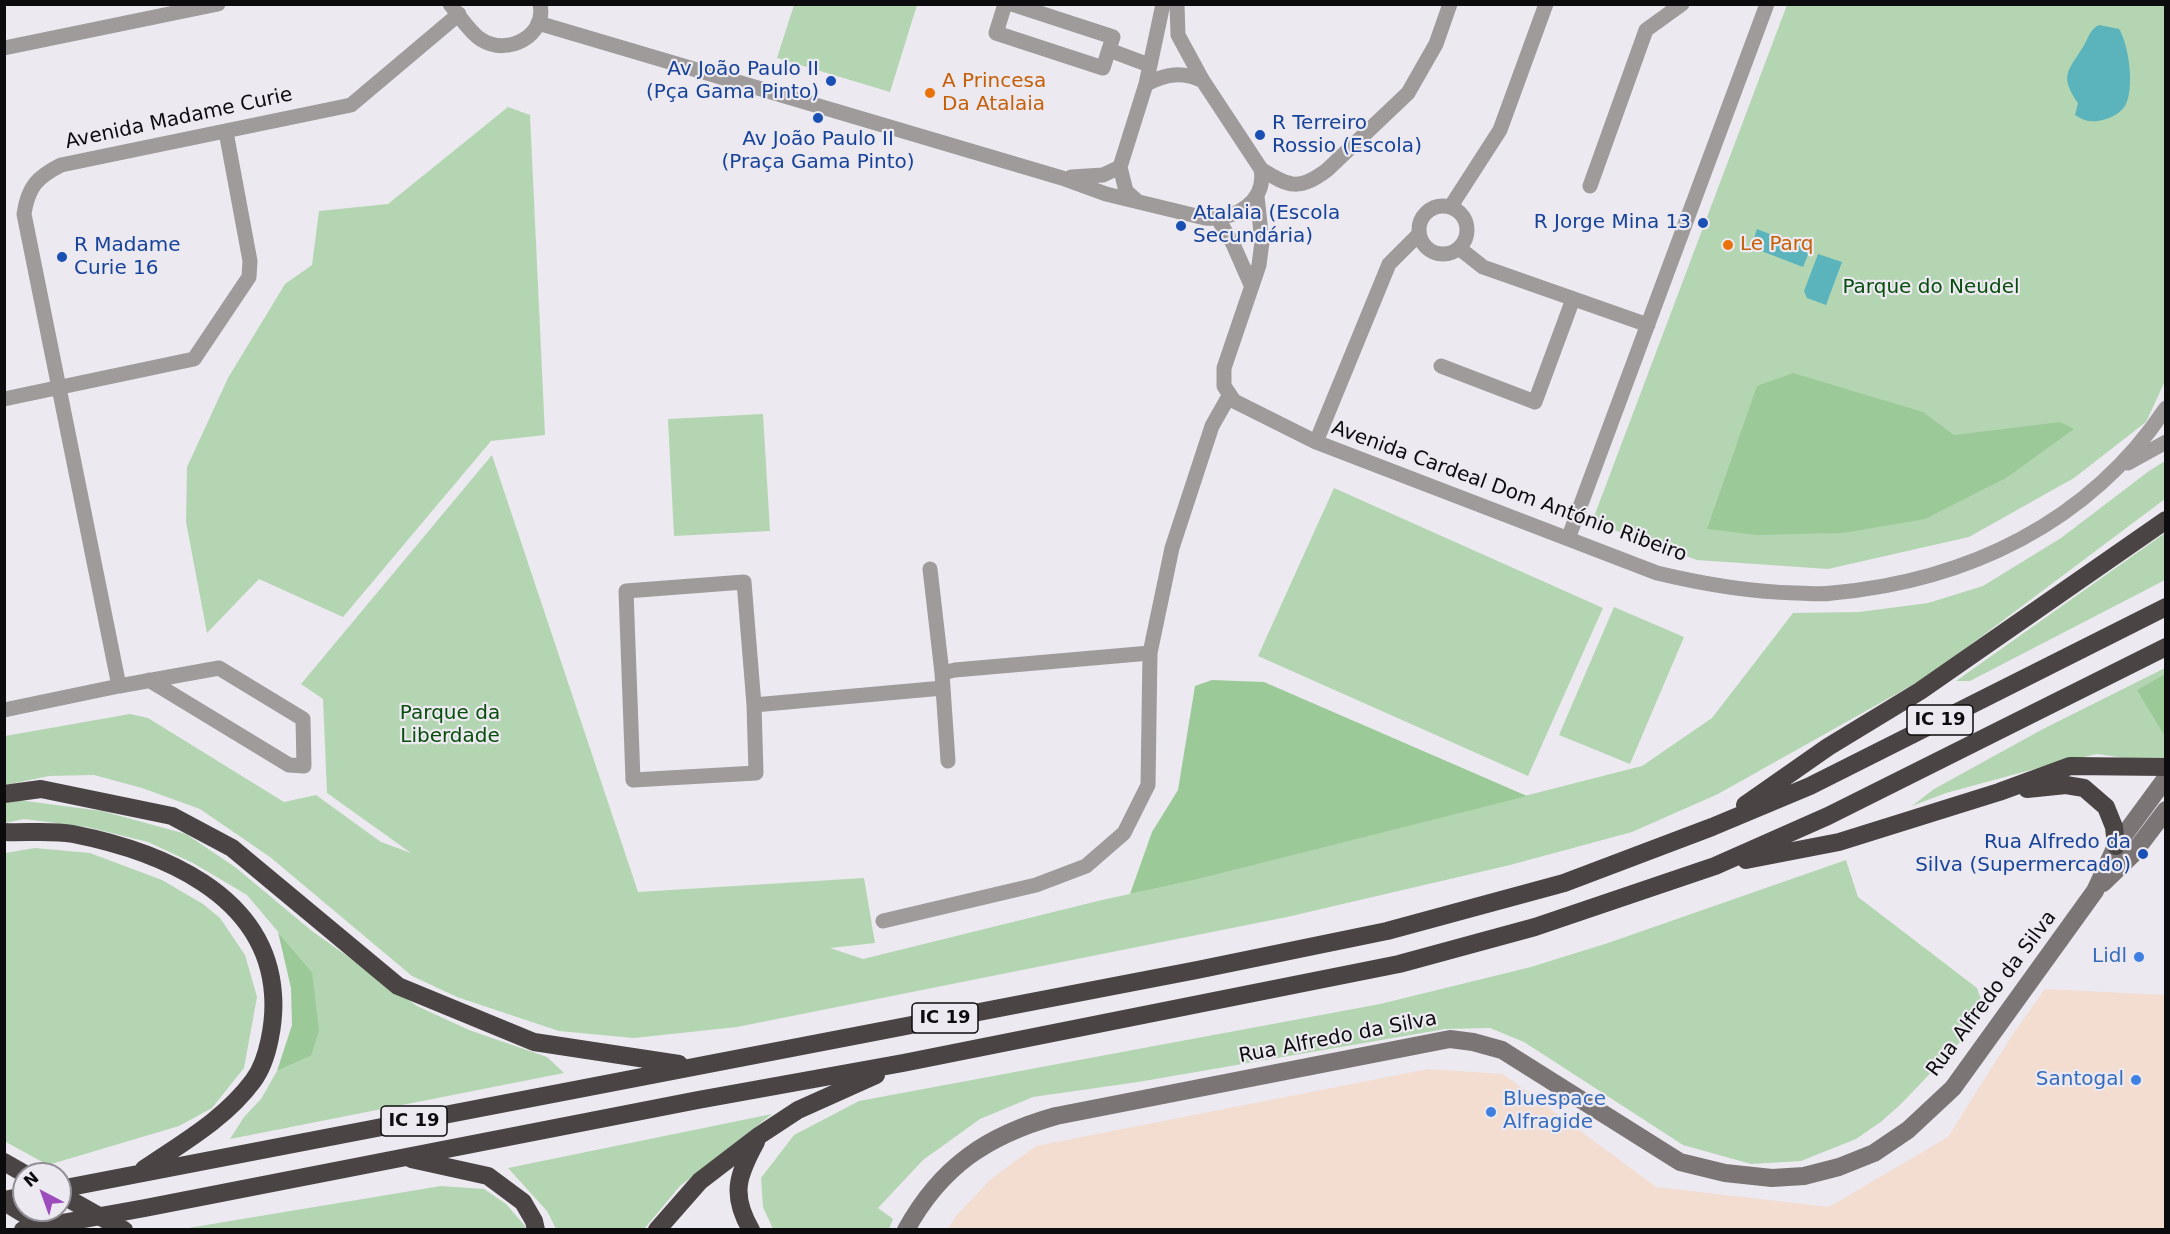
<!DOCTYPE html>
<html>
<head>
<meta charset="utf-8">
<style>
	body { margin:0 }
	#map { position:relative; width:2170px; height:1234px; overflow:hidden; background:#ece9f1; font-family:"DejaVu Sans",sans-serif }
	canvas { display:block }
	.frame { position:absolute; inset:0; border:6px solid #0c0b0d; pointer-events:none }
	.north { position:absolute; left:12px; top:1162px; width:60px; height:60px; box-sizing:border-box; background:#ece9f1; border:2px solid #929096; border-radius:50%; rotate:319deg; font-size:16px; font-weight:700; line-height:24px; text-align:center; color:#0c0b0d }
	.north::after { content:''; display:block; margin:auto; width:21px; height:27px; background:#9d4dbd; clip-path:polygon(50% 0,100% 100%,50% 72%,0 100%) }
</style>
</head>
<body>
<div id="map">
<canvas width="2170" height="1234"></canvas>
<div class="frame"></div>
<div class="north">N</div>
</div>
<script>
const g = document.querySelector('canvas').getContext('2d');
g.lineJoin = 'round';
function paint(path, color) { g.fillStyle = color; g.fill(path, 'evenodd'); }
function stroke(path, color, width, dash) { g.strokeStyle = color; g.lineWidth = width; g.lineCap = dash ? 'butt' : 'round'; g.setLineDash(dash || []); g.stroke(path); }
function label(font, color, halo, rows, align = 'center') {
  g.font = font + ' "DejaVu Sans",sans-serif'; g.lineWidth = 4.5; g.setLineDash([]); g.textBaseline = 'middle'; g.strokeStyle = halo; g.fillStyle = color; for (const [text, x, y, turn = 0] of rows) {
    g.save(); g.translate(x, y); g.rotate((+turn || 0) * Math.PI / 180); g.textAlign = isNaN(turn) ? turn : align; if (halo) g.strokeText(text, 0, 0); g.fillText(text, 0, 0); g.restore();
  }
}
const industrial = new Path2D(`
	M2045 989 2165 995V1229H948L956 1216 991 1179 1036 1146 1428 1069 1503 1074 1656 1187 1829 1207 1948 1137 2013 1034Z`);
const green = new Path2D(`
	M794 5H917L890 92 777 58Z
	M1787 5H2165L2166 379 2146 422 2074 478 1969 537 1828 569 1697 560 1592 522Z
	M508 107 530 115 545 435 491 441 343 617 259 579 207 633 186 522 187 467 228 378 285 284 312 265 319 211 388 204Z
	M763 414 770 531 674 536 668 419Z
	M492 455 638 892 864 878 875 943 830 948 863 959 1102 900 1195 880 1642 766 1712 718 1793 613 1859 612 1928 603 1983 586 2061 538 2149 471 2165 461V499L1930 675 1718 794 1632 832 1510 865 1287 917 737 1027 634 1038 559 1031 457 997 412 976 270 857 200 809 142 788 94 775 49 776 5 785V736L130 714 148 718 284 802 316 795 381 842 411 853 327 793 323 699 301 684Z
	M1334 488 1603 608 1528 776 1258 656Z
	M2165 533V580L1970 681H1956Z
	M1614 607 1684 637 1630 764 1559 735Z
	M2165 668V674L2138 690 2165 737V760L2153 762 2097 754 2049 765 1946 793 1912 806 1934 789 2043 729Z
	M18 800 102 811 186 834 235 867 312 931 417 1006 469 1030 547 1057 564 1073 230 1139 244 1117 261 1099 277 1071 311 1056 312 972 247 895 193 863 148 842 87 827 24 819 5 823 4 803Z
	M35 848 90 853 162 880 203 904 220 918 245 955 257 997 244 1068 212 1108 179 1126 48 1165 4 1141 5 853Z
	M1846 860 1858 897 1977 988 1984 1008 1962 1040 1902 1103 1882 1121 1856 1139 1801 1161 1751 1164 1683 1145 1524 1042 1490 1028 1445 1029 1138 1082 1033 1097 980 1119 923 1160 878 1208 893 1219 889 1229H773L763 1207 761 1178 794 1135 859 1101 1380 1004 1531 967 1608 943Z
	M772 1114 680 1186 644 1229H556L547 1211 508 1168Z
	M441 1186 484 1189 506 1204 525 1226 526 1229H182Z`);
const forest = new Path2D(`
	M1793 373 1923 412 1954 435 2060 422 2074 429 2006 478 1925 519 1843 533 1757 535 1707 529 1757 386Z
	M2165 674V737L2137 690Z
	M1212 680 1264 682 1527 796 1195 880 1130 894 1152 832 1178 790 1195 686Z
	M278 932 312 972 319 1030 311 1056 277 1071 292 1025 291 988Z`);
const water = new Path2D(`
	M2099 25 2119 29C2129 45 2135 89 2125 106 2120 113 2113 117 2106 119 2093 123 2086 122 2075 115L2078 103C2059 76 2068 71 2083 47 2088 39 2090 29 2099 25Z
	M1757 229 1810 250 1803 267 1751 247Z
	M1818 254 1842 262 1826 305 1807 298 1804 291Z`);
const street = new Path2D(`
	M450 4C458 14 472 35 482 40 507 56 547 36 540 4
	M1005 4 996 33 1103 68 1113 37 1012 4
	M538 23 1062 178 1106 194 1205 218C1235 220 1267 202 1261 169L1203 81 1178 35 1177 4
	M4 48 218 4
	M1109 50 1149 65
	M1146 84C1166 74 1182 71 1203 81
	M1261 169C1289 187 1299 191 1327 170L1408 93 1436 44 1450 4
	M1071 177 1103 175 1120 167
	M1590 186 1646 30 1682 4
	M1257 196 1262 242 1259 265 1224 368V386L1234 401 1316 442 1657 573C1703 584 1748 592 1796 593 1808 593 1820 595 1832 593 1967 581 2089 523 2166 408
	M1136 200 1126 191 1120 167 1146 84 1163 4
	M1419 230a24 24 0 1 1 48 0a24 24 0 1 1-48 0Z
	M1451 206 1500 130 1546 4
	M1218 219 1233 244 1251 285
	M1459 248 1483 267 1648 325
	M1441 366 1535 402 1573 299
	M4 399 194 359 249 277 250 261 226 132
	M1316 442 1389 264 1419 234
	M2128 463 2166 442
	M1568 539 1767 4
	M930 569 942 673
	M119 686 24 214C28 187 37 177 61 165L351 105 459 14
	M943 688 948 761
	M754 705 744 582 626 591 633 780 756 773 754 705 943 688 942 673 955 670 1150 653
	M4 710 119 686 219 668 303 719 304 766 289 765 149 680
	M883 921 1036 885 1086 866 1124 833 1148 785 1150 653 1172 548 1212 426 1229 396`);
const secondary = new Path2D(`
	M2103 883 2132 855 2166 810
	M906 1230C941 1166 988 1135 1056 1116L1450 1039 1473 1042 1502 1050 1680 1162 1725 1173 1772 1178 1804 1176 1839 1167 1874 1153 1908 1130 1953 1088 2095 891 2116 846 2166 778`);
const highway = new Path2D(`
	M2027 789 2066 785 2084 788 2106 807 2114 827 2116 846
	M4 794 41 789 172 816 232 848 398 986 534 1042 679 1064
	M1745 805 1828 747 1920 691 2166 520
	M4 832C26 833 51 830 73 834 159 851 266 893 273 994 275 1019 269 1060 253 1081 225 1119 182 1143 144 1169
	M1746 860 1839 842 1999 792 2070 766 2166 767
	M411 1159 488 1176 523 1202 534 1221 536 1230
	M4 1162 25 1174
	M60 1189 1197 970 1387 931 1564 883 1712 827 1810 786 2166 607
	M4 1200 24 1196
	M23 1230 145 1208 698 1100 903 1063 1399 964 1535 927 1715 866 1828 816 2166 647
	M657 1230 700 1181 760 1135 798 1110 876 1075
	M751 1230C730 1194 738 1175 756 1142`);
const highwayBridge = new Path2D(`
	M60 1194 124 1230
	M4 1202 51 1230`);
const markers = [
	[831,81,6,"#1a4fb4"],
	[930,93,6,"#e8710a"],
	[818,118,6,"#1a4fb4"],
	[1260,135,6,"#1a4fb4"],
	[1703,223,6,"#1a4fb4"],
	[1181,226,6,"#1a4fb4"],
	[1728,245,6,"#e8710a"],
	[62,257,6,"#1a4fb4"],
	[2143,854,6,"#1a4fb4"],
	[2139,957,6,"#3f7fe0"],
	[2136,1080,6,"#3f7fe0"],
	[1491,1112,6,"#3f7fe0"]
];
const shields = [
	[1940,720,66],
	[945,1018,66],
	[414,1121,66]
];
const shieldNames = [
	["IC 19",1940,720],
	["IC 19",945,1018],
	["IC 19",414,1121]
];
const transitNames = [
	["Av João Paulo II",819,70],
	["(Pça Gama Pinto)",819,93],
	["R Terreiro",1272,124,"left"],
	["Rossio (Escola)",1272,147,"left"],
	["Av João Paulo II",818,140,"center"],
	["(Praça Gama Pinto)",818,163,"center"],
	["Atalaia (Escola",1193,214,"left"],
	["Secundária)",1193,237,"left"],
	["R Jorge Mina 13",1691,223],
	["R Madame",74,246,"left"],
	["Curie 16",74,269,"left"],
	["Rua Alfredo da",2131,843],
	["Silva (Supermercado)",2131,866]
];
const foodNames = [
	["A Princesa",942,82],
	["Da Atalaia",942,105],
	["Le Parq",1740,245]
];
const streetNames = [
	["Avenida Madame Curie",179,119,-12],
	["Avenida Cardeal Dom António Ribeiro",1509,492,20],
	["Rua Alfredo da Silva",1992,994,-53],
	["Rua Alfredo da Silva",1338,1038,-11]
];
const parkNames = [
	["Parque do Neudel",1931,288],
	["Parque da",450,714],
	["Liberdade",450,737]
];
const shopNames = [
	["Lidl",2127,957],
	["Santogal",2124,1080],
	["Bluespace",1503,1100,"left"],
	["Alfragide",1503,1123,"left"]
];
paint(industrial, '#f3dcd0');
paint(green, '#b4d5b2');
paint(forest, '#9bca98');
paint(water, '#5bb3bc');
stroke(street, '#9f9b9b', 15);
stroke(secondary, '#7b7575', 18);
stroke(highway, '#4b4444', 18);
stroke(highwayBridge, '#4b4444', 18);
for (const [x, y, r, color] of markers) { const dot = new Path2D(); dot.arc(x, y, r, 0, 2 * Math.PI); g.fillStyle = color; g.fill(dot); stroke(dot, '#ece9f1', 2); }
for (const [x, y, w] of shields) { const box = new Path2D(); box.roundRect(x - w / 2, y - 15, w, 30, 4.5); g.fillStyle = '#ece9f1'; g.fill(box); stroke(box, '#0c0b0d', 1.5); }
label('bold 18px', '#0c0b0d', null, shieldNames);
label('20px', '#164399', '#ece9f1', transitNames, 'right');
label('20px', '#c56008', '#ece9f1', foodNames, 'left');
label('20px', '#0c0b0d', '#ece9f1', streetNames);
label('20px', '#074d0b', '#ece9f1', parkNames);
label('20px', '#366cbe', '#ece9f1', shopNames, 'right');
</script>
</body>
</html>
